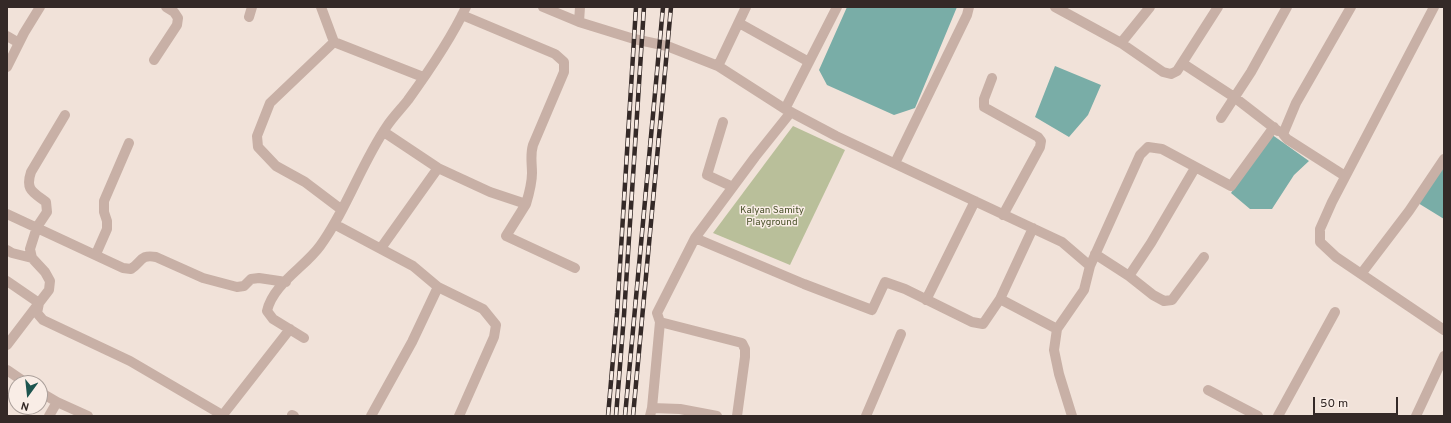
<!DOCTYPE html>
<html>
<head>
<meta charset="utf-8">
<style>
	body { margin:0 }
	#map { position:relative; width:1451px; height:423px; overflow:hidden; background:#f1e2d9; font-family:Overpass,sans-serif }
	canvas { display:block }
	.frame { position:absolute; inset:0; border:8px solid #342927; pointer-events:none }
	.north { position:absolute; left:8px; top:375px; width:40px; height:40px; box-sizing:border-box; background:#f9ede6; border:1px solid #aa9f9a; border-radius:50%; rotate:195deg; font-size:11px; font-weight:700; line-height:16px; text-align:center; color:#342927 }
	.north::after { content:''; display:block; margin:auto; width:14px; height:18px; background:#1d554f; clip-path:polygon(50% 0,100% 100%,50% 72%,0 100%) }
	.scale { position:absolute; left:1313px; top:397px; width:85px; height:18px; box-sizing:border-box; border:2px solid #342927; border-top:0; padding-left:5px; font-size:12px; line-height:14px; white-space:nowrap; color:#342927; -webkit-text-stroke:3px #f9ede6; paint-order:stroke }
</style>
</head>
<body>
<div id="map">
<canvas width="1451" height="423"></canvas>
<div class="frame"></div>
<div class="north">N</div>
<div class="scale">50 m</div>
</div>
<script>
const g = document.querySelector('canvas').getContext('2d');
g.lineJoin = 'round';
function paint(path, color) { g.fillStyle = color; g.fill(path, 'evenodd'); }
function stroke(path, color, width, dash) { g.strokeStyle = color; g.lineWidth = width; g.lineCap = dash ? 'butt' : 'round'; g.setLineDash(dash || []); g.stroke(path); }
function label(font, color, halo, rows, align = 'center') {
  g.font = font + ' Overpass,sans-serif'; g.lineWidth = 3; g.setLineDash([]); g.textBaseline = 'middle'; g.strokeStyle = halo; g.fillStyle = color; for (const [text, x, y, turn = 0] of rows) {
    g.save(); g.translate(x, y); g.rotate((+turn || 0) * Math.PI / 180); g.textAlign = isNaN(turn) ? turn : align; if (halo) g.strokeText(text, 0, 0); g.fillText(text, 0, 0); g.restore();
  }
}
const green = new Path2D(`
	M793 126 845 150 790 265 713 233Z`);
const water = new Path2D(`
	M847 7H957L915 108 894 115 827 85 819 70Z
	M1055 66 1101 85 1088 115 1069 137 1035 117Z
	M1271 134 1309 161 1294 175 1272 209H1250L1231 193Z
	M1444 164V219L1418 203Z`);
const minor = new Path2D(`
	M321 7 334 42
	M543 7 579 22 634 39 667 46 718 66 785 109 836 136 1062 242 1090 266 1084 290 1057 329 1054 350 1059 374 1072 416
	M1055 7 1121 43 1163 72 1171 74 1177 71 1218 7
	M1434 7 1332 202 1320 229V242L1336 257 1444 330
	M462 15 555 54 564 62V72L533 145C530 155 532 163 532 173 532 184 529 194 526 204
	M249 17 252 7
	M579 22 580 7
	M739 23 809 62
	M7 36 19 43
	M1121 43 1150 7
	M154 60 177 25 178 18 174 12 166 7
	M1182 63 1234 97 1278 131
	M718 66 746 7
	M7 67 24 33 40 7
	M992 78 984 99V107L1038 137 1041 141 1040 147 1003 215
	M785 109 837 7
	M65 115 31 172C25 190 33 192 46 202L47 212 37 227 30 249 32 258 45 272 50 281 49 290 39 303 37 313 43 320 130 361 224 416
	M1221 118 1251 72 1287 7
	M723 122 707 175 733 187
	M384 132 438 168 490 192 526 204 506 236 575 268
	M895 163 967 15 969 7
	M1345 176 1287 139 1283 134 1296 103 1351 7
	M342 210 305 182 276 166 258 147 257 136 270 103 334 42 423 77
	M7 214 123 268 131 269C142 262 140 254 156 257L203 278 237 287 244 286 251 279 259 278 286 282
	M334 224 413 266 438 287 483 309 496 325 494 337 459 416
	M695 238 755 157 791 112
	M381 248 438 168
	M7 250 12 253 32 258
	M96 254 107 229V221L104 212V201L129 143
	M1095 254 1129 276 1153 295 1164 301 1172 300 1204 257
	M1090 266 1140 155 1148 147 1162 149 1231 186 1274 127
	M1361 274 1409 211 1444 159
	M1129 276 1151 243 1195 168
	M7 281 39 303 7 345
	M1000 299 1057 329
	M926 300 975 201
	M304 338 273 319 267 311C273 284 305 267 320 246 347 209 361 164 387 126 393 117 401 109 408 100 429 71 451 39 466 7
	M7 370 26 383
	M1208 390 1258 416
	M40 392 57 402 88 416
	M652 408 660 322
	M292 415 294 416
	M49 416 57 402
	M222 416 290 329
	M371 416 412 342 438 287
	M650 416 652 408 680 409 717 416
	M737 416 745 357V349L742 343 660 322 657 313 695 238 804 284 872 310 885 282 905 289 972 322 983 324 1000 299 1033 228
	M866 416 901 334
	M1278 416 1335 312
	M1416 416 1444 356`);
const rail = new Path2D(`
	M608 416 617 313 636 7
	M616 416 624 315 644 7
	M625 416 663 7
	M633 416 671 7`);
const parkNames = [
	["Kalyan Samity",772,211],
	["Playground",772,223]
];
paint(green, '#b9bf9a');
paint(water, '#79ada7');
stroke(minor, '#c8b0a6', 10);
stroke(rail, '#342927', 4.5);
stroke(rail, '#f9ede6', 3, [9]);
label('10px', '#4a522b', '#f9ede6', parkNames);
</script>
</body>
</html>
